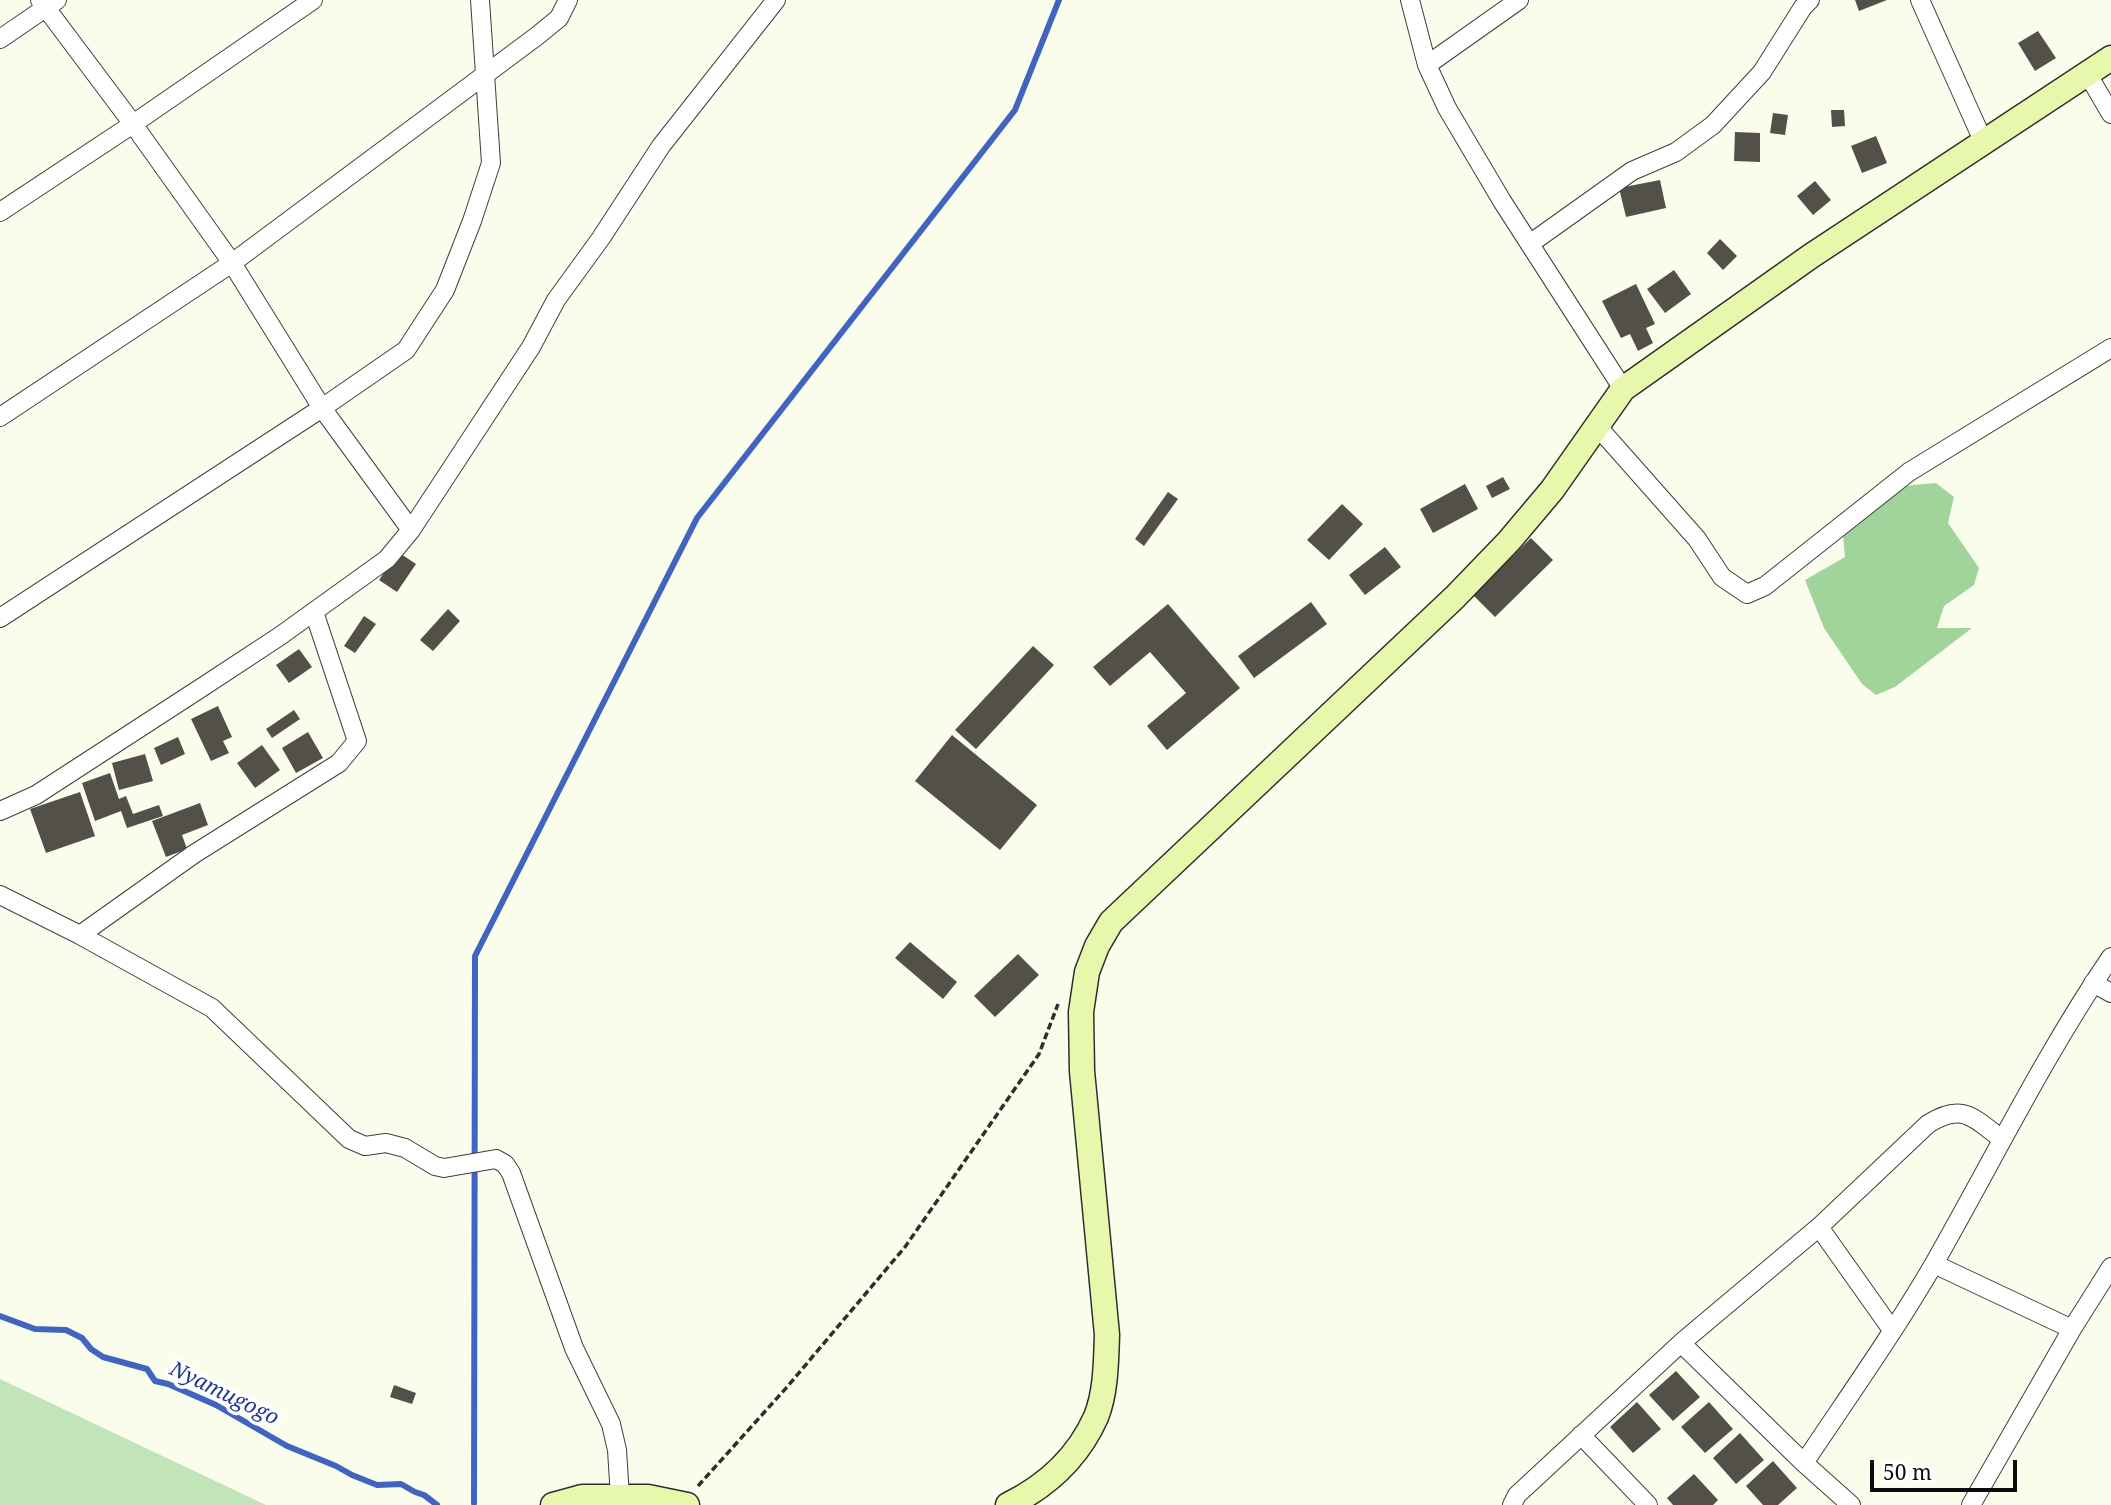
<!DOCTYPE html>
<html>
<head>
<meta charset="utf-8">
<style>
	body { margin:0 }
	#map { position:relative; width:2111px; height:1505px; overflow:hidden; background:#fbfdec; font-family:"Noto Serif",serif }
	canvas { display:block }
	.scale { position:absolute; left:1870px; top:1460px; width:147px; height:32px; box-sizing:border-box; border:4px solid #0c0c0c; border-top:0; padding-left:9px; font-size:21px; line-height:24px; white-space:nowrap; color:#0c0c0c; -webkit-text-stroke:5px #fff; paint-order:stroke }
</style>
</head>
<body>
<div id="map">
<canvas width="2111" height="1505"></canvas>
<div class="scale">50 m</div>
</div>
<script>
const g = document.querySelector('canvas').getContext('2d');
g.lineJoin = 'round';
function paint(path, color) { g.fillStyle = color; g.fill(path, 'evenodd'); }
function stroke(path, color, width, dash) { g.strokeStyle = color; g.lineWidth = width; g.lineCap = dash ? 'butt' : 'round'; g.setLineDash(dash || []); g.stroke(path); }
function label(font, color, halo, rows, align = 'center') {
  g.font = font + ' "Noto Serif",serif'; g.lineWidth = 7; g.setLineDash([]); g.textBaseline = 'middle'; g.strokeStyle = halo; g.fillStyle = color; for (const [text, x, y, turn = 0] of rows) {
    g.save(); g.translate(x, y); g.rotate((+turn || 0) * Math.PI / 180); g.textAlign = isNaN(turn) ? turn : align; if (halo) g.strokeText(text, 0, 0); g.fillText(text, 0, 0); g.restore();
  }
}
const green = new Path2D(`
	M0 1379 266 1505H0Z`);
const forest = new Path2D(`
	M1936 483 1954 497 1948 523 1979 568 1974 585 1944 606 1937 628H1972L1895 687 1876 695 1862 684 1824 628 1805 580 1845 557 1843 534 1892 490 1912 485Z`);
const stream = new Path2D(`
	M0 1316 35 1329 66 1330 82 1338 91 1349 103 1357 147 1369 155 1381 168 1384 216 1405 287 1446 336 1466 352 1475 377 1485 401 1484 415 1492 424 1495 437 1505
	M474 1503 475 956 697 518 1015 110 1059 0`);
const building = new Path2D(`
	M1855 0H1887L1859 11Z
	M2038 31 2056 58 2035 71 2018 43Z
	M1831 110H1844L1845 126 1832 127Z
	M1773 113 1788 115 1785 135 1770 133Z
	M1735 132 1760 133V162L1734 161Z
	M1876 136 1887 163 1862 173 1851 146Z
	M1660 180 1666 208 1626 217 1619 188Z
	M1815 181 1831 200 1813 215 1797 196Z
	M1720 239 1737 256 1723 270 1707 253Z
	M1674 270 1691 294 1665 313 1647 289Z
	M1636 284 1655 324 1646 328 1653 343 1638 351 1630 334 1621 338 1602 301Z
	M1503 477 1510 489 1492 498 1486 486Z
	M1465 484 1478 509 1433 533 1420 509Z
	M1168 492 1178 499 1144 546 1135 539Z
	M1342 504 1363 524 1329 560 1307 540Z
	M1531 538 1553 560 1495 617 1473 595Z
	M1385 547 1401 567 1365 595 1349 575Z
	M398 552 416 564 397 592 379 580Z
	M1311 602 1327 624 1254 678 1238 656Z
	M1168 604 1240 688 1167 750 1147 726 1186 693 1150 652 1110 686 1093 667Z
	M448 609 460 621 433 651 420 640Z
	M364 616 376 624 355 653 344 646Z
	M1033 646 1054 665 976 749 955 730Z
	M299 649 312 667 289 683 276 665Z
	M218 706 232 737 223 741 229 753 211 761 191 719Z
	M294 710 300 719 272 738 266 729Z
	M308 732 323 758 296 773 282 748Z
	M952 735 1037 805 1000 850 915 781Z
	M178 737 185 754 161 765 154 748Z
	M262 745 280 770 255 788 237 763Z
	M145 754 153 781 119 790 112 763Z
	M110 773 119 799 126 796 133 814 159 805 163 816 127 828 121 811 95 821 82 783Z
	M80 792 95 836 46 853 30 809Z
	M200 803 208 825 182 835 187 849 166 857 152 821Z
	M910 942 957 982 943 999 895 958Z
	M1018 954 1039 975 995 1017 974 996Z
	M1676 1371 1700 1397 1673 1421 1649 1395Z
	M394 1385 416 1393 412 1404 390 1397Z
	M1637 1402 1661 1429 1633 1453 1610 1427Z
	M1709 1402 1733 1429 1705 1453 1681 1427Z
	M1740 1433 1764 1460 1736 1484 1713 1458Z
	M1773 1461 1797 1488 1778 1505H1763L1746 1486Z
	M1694 1474 1718 1500 1713 1505H1673L1667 1498Z`);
const path = new Path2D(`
	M698 1486 787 1387 905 1247 1039 1054 1058 1004`);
const minor = new Path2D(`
	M40 0 133 124 232 263 322 408 411 530
	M1410 0 1427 65 1447 108 1502 201 1623 389
	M1920 0 1984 143
	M0 39 57 0
	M1427 65 1519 0
	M2087 73 2111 114
	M0 212 133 124 313 0
	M1531 243 1632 171 1676 152 1713 125 1762 72 1803 7 1810 0
	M0 417 232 263 537 36 559 18 568 0
	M1597 426 1697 539 1722 577 1747 594 1765 586 1909 472 2111 348
	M0 618 322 408 406 350 445 290 472 221 491 163 480 0
	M0 811 36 795 204 686 280 636 387 559 411 530 531 347 556 300 601 238 661 146 776 0
	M0 895 80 935 212 1008 349 1139 365 1146 386 1143 405 1148 435 1166 444 1168 496 1159 505 1164 511 1173 574 1348 611 1424 617 1450 620 1497
	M80 935 194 854 339 763 357 741 314 612
	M2093 983 2111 993
	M1819 1227 1892 1330
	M1934 1264 2072 1329
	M1681 1343 1804 1463 1851 1505
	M1581 1435 1648 1505
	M1804 1463C1848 1397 1895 1331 1935 1262 1993 1160 2045 1054 2111 957
	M1512 1505 1517 1495 1681 1343 1819 1227 1928 1124C1963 1102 1973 1118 2002 1139
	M1971 1505 2072 1329 2111 1267`);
const secondary = new Path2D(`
	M553 1505 582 1497H648L687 1505
	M1008 1505C1047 1486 1078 1457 1096 1417 1106 1392 1106 1362 1107 1335L1082 1071 1081 1012 1087 972 1097 946 1111 922 1455 597 1509 541 1552 490 1623 389 1811 256 2111 58`);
const waterNames = [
	["Nyamugogo",224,1394,26]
];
paint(green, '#c1e4b9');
paint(forest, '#a0d49a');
stroke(stream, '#4264c1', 6);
paint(building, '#535049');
stroke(minor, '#3f3f3f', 20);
stroke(secondary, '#2e2e2e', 27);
stroke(path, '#2e2e2e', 3.5, [7, 3.5]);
stroke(minor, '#fff', 18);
stroke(secondary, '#e7f8ac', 24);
label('italic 21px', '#203a92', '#fff', waterNames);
</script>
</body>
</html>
